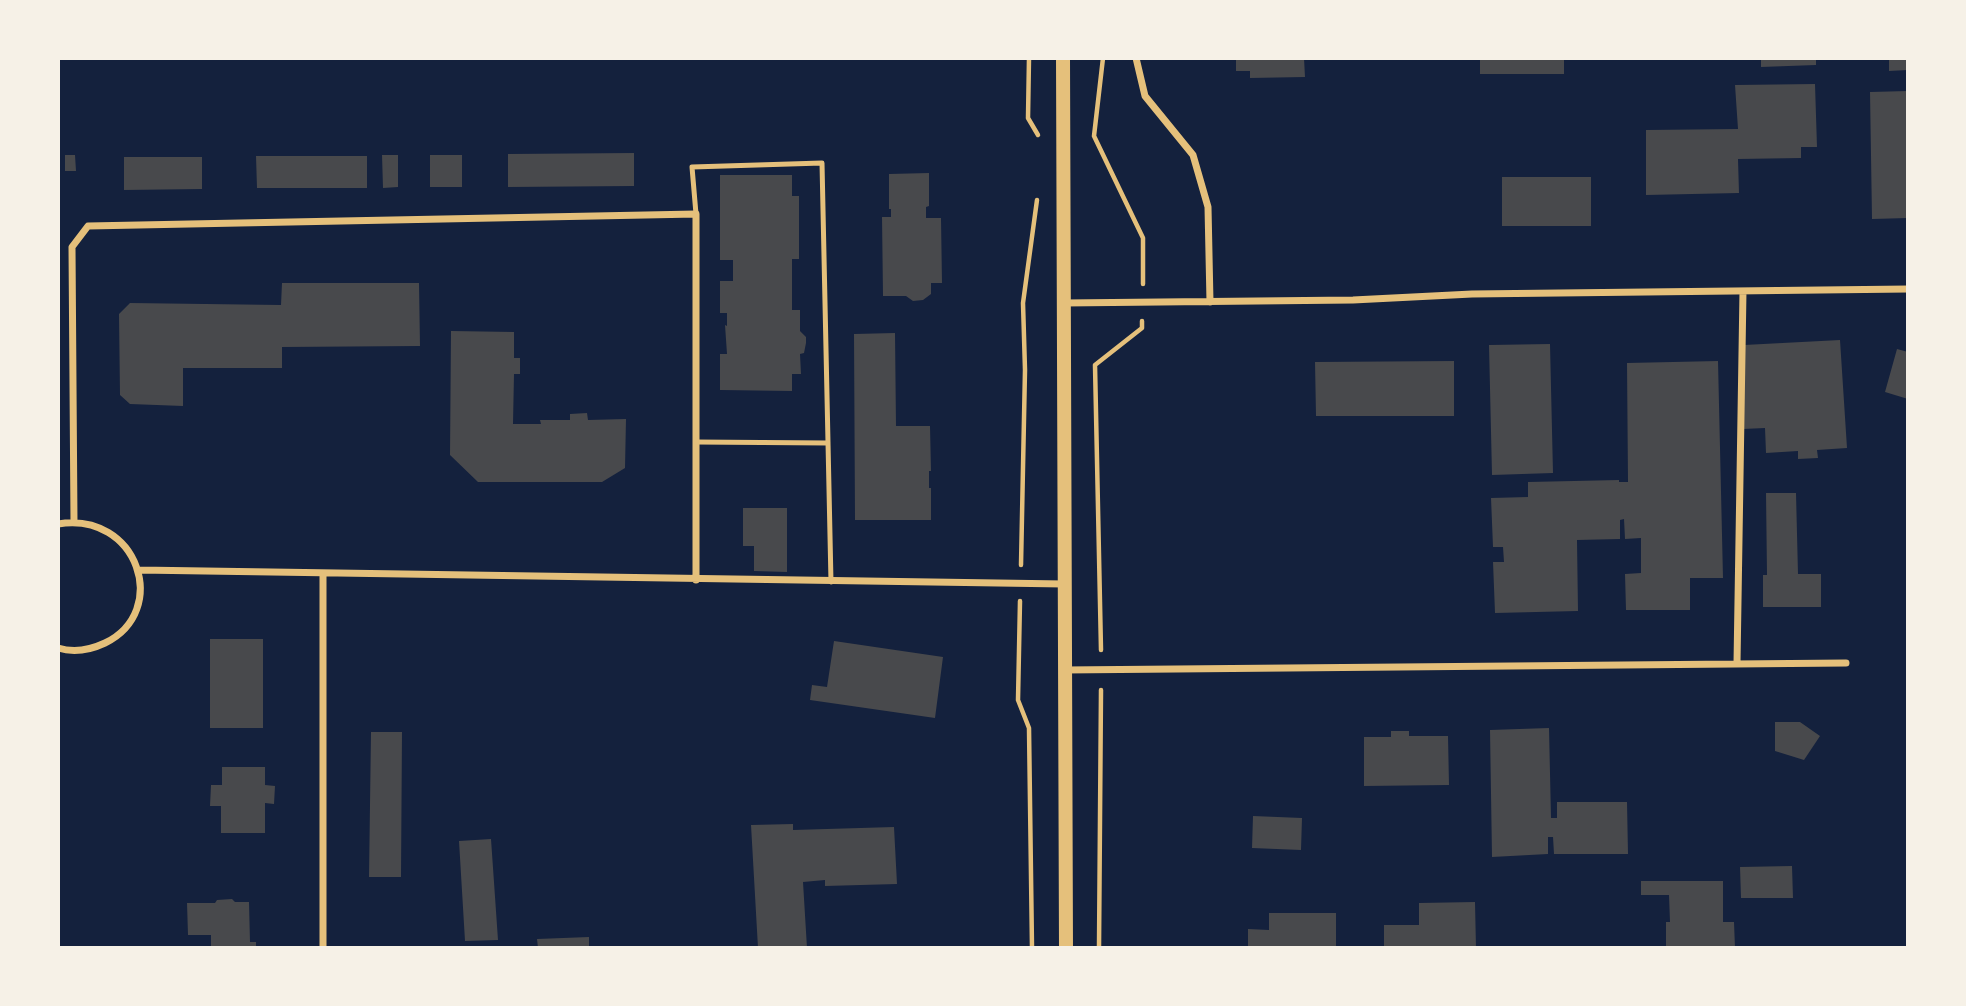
<!DOCTYPE html>
<html>
<head>
<meta charset="utf-8">
<style>
	body { margin:0 }
	#map { position:relative; width:1966px; height:1006px; overflow:hidden; background:#14213d; font-family:"Fira Sans Condensed",sans-serif }
	canvas { display:block }
	.frame { position:absolute; inset:0; border:60px solid #f6f1e7; pointer-events:none }
</style>
</head>
<body>
<div id="map">
<canvas width="1966" height="1006"></canvas>
<div class="frame"></div>
</div>
<script>
const g = document.querySelector('canvas').getContext('2d');
g.lineJoin = 'round';
function paint(path, color) { g.fillStyle = color; g.fill(path, 'evenodd'); }
function stroke(path, color, width, dash) { g.strokeStyle = color; g.lineWidth = width; g.lineCap = dash ? 'butt' : 'round'; g.setLineDash(dash || []); g.stroke(path); }
const building = new Path2D(`
	M1236 58H1304L1305 77 1250 78V71H1236Z
	M1480 58H1564V74H1480Z
	M1761 58H1816V65L1761 67Z
	M1889 58H1908V70L1889 71Z
	M1815 84 1817 147H1801V158L1738 159 1739 193 1646 195V130L1738 129 1735 85Z
	M1908 91V218L1872 219 1870 92Z
	M634 153V186L508 187V154Z
	M65 155H75L76 171H65Z
	M382 155H398V187L383 188Z
	M430 155H462V187H430Z
	M256 156H367V188H257Z
	M124 157H202V189L124 190Z
	M929 173V206L926 207V218H941L942 283H931V294L923 300 913 301 906 296H883L882 217H891V209H889V174Z
	M720 175H792V196H799V259H792V310H800V331L806 337V343L804 353 800 354 801 374H792V391L720 390V354H727L725 325 727 326V313H720V281H733V260H720Z
	M1502 177H1591V226H1502Z
	M282 283H419L420 346 282 347V368H183V406L130 404 120 395 119 314 130 303 281 305Z
	M451 331 514 332V358H520V374H514L513 424H541L540 420H570V414L587 413 588 420 626 419 625 468 602 482H478L450 455Z
	M895 333 896 426H930L931 471H929V488H931V520H855L854 334Z
	M1840 340 1847 448 1817 450 1818 458 1798 459V451L1766 453 1765 428 1743 429 1744 345Z
	M1550 344 1553 473 1492 475 1489 345Z
	M1897 349 1908 352V399L1885 392Z
	M1454 361V416H1316L1315 362Z
	M1718 361 1723 578H1690V610H1626L1625 574 1641 573V538L1625 539 1624 519 1620 520V539L1577 540 1578 611 1495 613 1493 562H1504L1503 547H1493L1491 498 1528 497V482L1619 480V482H1628L1627 363Z
	M1766 493H1796L1798 574H1821V607H1763V575H1767Z
	M743 508H787V572L754 571V546H743Z
	M210 639H263V728H210Z
	M834 641 943 657 935 718 810 700 812 685 827 687Z
	M1775 722H1800L1820 736 1804 760 1775 751Z
	M1549 728 1551 818H1557V802H1627L1628 854H1554L1553 837H1548V854L1492 857 1490 730Z
	M1391 731H1409V736H1448L1449 785 1364 786V737H1391Z
	M371 732H402L401 877H369Z
	M222 767H265V785L275 786 274 804 265 803V833H221V806H210L211 785H222Z
	M1253 816 1302 818 1301 850 1252 848Z
	M793 824V830L894 827 897 884 825 886V880L803 882 807 948H758L751 825Z
	M491 839 498 940 465 941 459 841Z
	M1792 866 1793 898H1741L1740 867Z
	M1641 881H1723V922H1734L1735 948H1666V922H1670L1669 895H1641Z
	M232 899 235 902H249L250 942H256V948H211V935H188L187 903H215L217 900Z
	M1475 902 1476 948H1384V925H1419V903Z
	M1269 913H1336V948H1248V929L1269 930Z
	M589 937V948H538L537 939Z`);
const path = new Path2D(`
	M1029 58 1028 118 1038 135
	M1103 58 1094 136 1143 238V284
	M1021 565 1025 370 1023 303 1037 200
	M1020 601 1018 700 1029 728 1032 948
	M1101 650 1095 365 1142 328V321
	M1099 948 1101 690`);
const service = new Path2D(`
	M696 214 692 167 822 163 831 582
	M696 442 828 443`);
const minor = new Path2D(`
	M1136 58 1145 96 1193 155 1208 207 1210 302
	M1064 303 1353 300 1472 294 1908 289
	M74 522 72 247 88 226 696 214V580
	M58 524C138 511 171 611 105 643 90 650 74 653 58 648
	M139 570 1064 584
	M1737 663 1743 291
	M1064 670 1846 663
	M323 948V573`);
const secondary = new Path2D(`
	M1063 58 1066 948`);
paint(building, '#48494c');
stroke(path, '#e5c07b', 4.5);
stroke(service, '#e5c07b', 5);
stroke(minor, '#e5c07b', 7);
stroke(secondary, '#e5c07b', 14);
</script>
</body>
</html>
